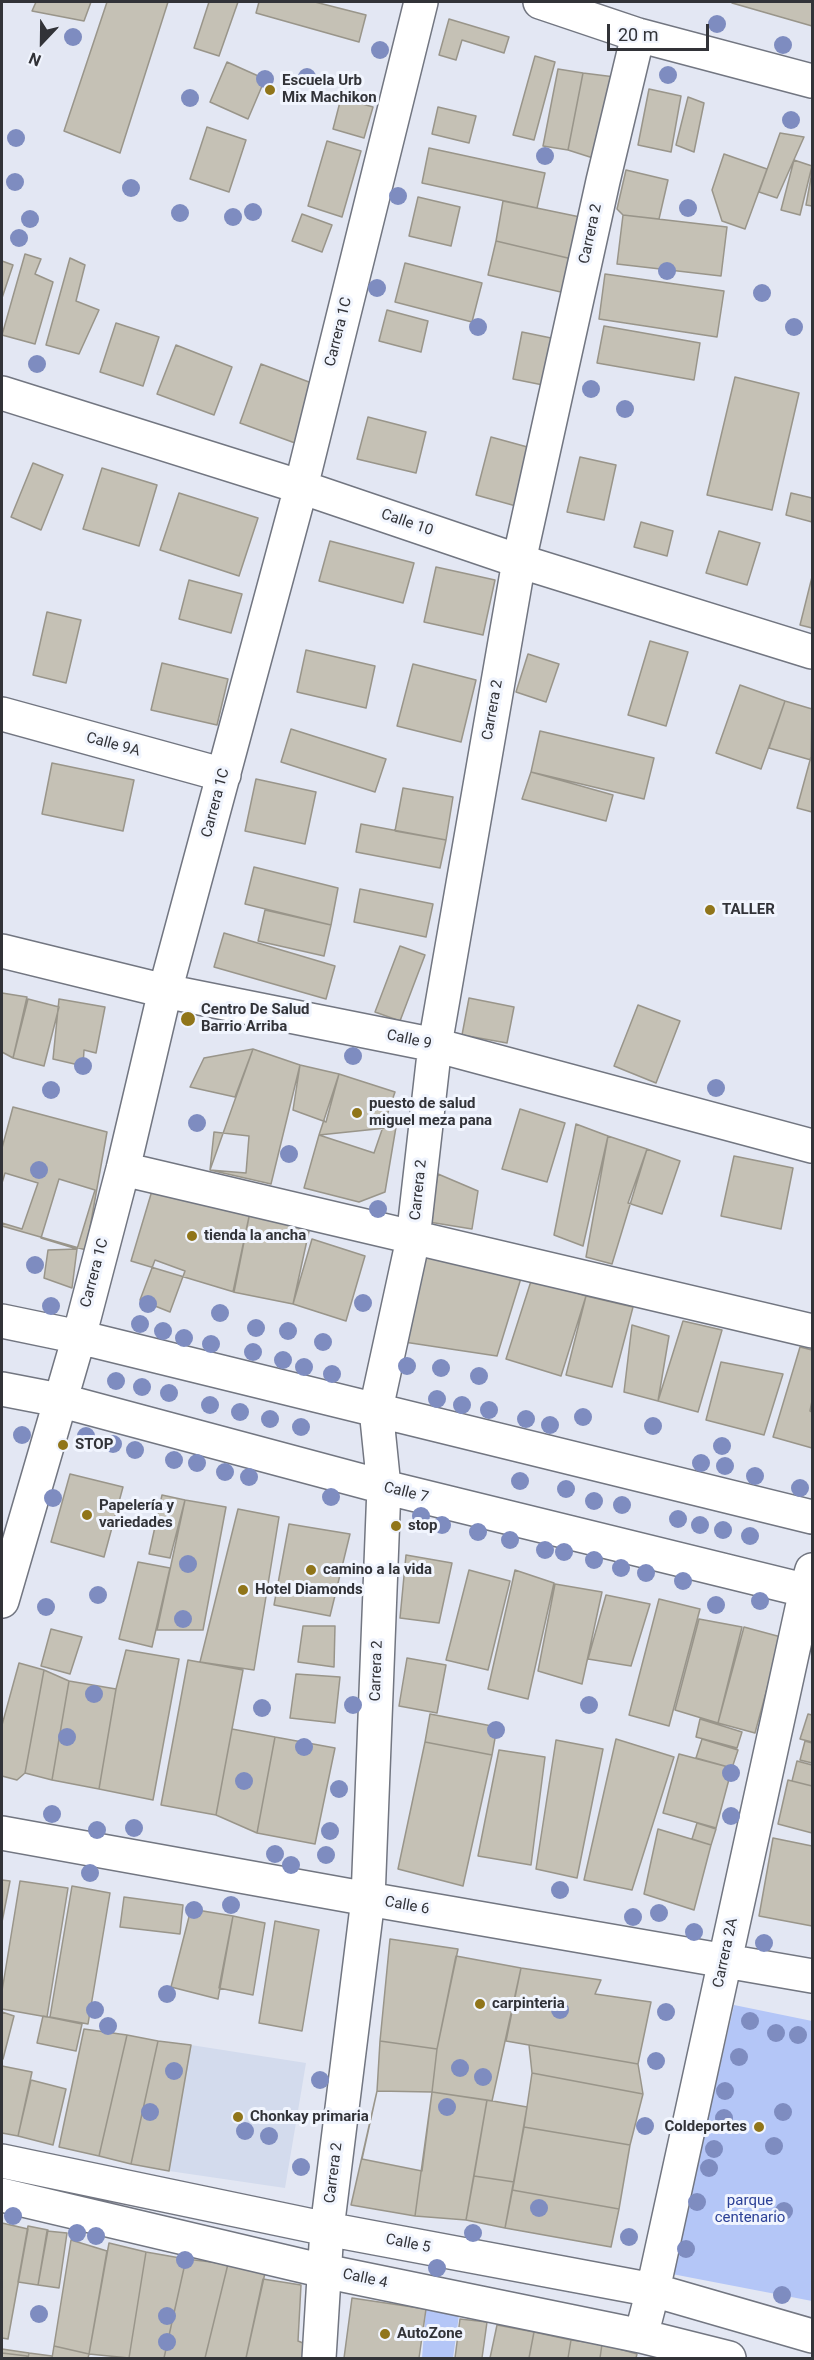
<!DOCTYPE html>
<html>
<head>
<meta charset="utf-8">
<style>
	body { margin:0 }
	#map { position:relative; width:814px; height:2360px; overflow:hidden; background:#e3e7f3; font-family:Roboto,sans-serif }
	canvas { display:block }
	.frame { position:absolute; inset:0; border:3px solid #323338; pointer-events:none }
	.north { position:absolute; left:12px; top:12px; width:60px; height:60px; -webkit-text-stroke:4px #f1f5fe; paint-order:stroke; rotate:202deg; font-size:16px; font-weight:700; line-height:24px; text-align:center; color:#323338 }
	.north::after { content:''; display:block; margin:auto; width:21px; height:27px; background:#323338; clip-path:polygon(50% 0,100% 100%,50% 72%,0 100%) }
	.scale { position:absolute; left:607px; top:24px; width:102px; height:27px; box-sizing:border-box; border:3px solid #323338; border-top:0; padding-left:8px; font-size:18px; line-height:21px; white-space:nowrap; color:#323338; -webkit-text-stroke:4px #f1f5fe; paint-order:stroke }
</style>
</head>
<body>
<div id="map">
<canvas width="814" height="2360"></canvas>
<div class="frame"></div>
<div class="north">N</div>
<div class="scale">20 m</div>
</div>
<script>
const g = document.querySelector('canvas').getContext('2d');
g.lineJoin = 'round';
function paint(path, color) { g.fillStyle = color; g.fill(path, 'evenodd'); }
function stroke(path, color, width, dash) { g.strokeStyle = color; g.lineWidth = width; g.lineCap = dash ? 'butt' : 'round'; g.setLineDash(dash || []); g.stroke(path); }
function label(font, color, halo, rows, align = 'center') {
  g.font = font + ' Roboto,sans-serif'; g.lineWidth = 6; g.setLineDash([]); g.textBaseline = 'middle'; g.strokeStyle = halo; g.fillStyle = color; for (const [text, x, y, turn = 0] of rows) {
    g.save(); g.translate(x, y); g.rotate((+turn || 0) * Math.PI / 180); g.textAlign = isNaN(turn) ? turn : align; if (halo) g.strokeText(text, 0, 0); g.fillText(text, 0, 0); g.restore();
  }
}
const built = new Path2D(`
	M191 2045 306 2063 285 2188 169 2171Z`);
const green = new Path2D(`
	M734 2005 812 2021V2301L672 2274Z
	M426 2309 459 2315 453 2358H422Z`);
const building = new Path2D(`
	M36 2H91L84 21 32 11Z
	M107 2H168L120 153 64 131Z
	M209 2H238L219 56 194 48Z
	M259 2H315L366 15 359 42 256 13Z
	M732 2H812V26L732 3Z
	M449 19 509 37 504 53 462 40 456 60 439 55Z
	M535 56 555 62 534 140 513 135Z
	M227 62 265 79 248 119 210 102Z
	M558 69 583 73 568 150 543 146Z
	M583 73 615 77 593 158 568 150Z
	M649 89 681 96 671 152 638 145Z
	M688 97 704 103 694 152 676 145Z
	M341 98 373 107 364 138 333 129Z
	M438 107 476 116 469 143 432 134Z
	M207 127 246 140 229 192 190 179Z
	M780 133 804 137 777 198 759 192Z
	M327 141 361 151 342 217 308 206Z
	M429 148 545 173 537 208 422 183Z
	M724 154 767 169 745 229 722 221 712 190Z
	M794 160 812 166 800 215 781 210Z
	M626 170 668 180 659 219 623 215 617 209Z
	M812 172V206L806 205Z
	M418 197 460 207 451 246 409 236Z
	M503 201 580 217 572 259 496 241Z
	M302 214 332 225 322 252 292 241Z
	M623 215 727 227 721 276 617 264Z
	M496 241 572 259 565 293 488 275Z
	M25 254 41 259 35 274 53 282 35 344 2 335Z
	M70 258 85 265 76 301 99 310 79 354 46 345Z
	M2 261 13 265 2 298Z
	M405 263 482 283 472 322 395 302Z
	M605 274 724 291 717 337 599 319Z
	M387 310 428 321 421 352 379 341Z
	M116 323 159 337 143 386 100 372Z
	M604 326 700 343 694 380 597 363Z
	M522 332 556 339 548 386 513 379Z
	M176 345 232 367 214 415 157 394Z
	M261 364 317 385 295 443 240 423Z
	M735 377 799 393 772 510 707 495Z
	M368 417 426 432 416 473 357 459Z
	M491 437 531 448 516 506 476 495Z
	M580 457 616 465 604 520 567 512Z
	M33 463 63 475 41 530 11 517Z
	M102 468 157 485 139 546 83 529Z
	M179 493 258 518 239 576 160 550Z
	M791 493 812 498V522L786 515Z
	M641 522 673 531 667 556 634 547Z
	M719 531 760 543 747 585 706 573Z
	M330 541 414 563 403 603 319 581Z
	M436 567 495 580 483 635 424 622Z
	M812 577V628L800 625Z
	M189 580 242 594 231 633 179 619Z
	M47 612 81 620 66 683 33 675Z
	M650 641 688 652 666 726 628 715Z
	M306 650 375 666 366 708 297 692Z
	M528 654 559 664 546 702 516 692Z
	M162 663 228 679 217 725 151 710Z
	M413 664 476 680 461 742 397 726Z
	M740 685 785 701 761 769 716 753Z
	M785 701 812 709 811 760 769 748Z
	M291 729 386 759 375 792 281 762Z
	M540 731 654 758 644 799 531 772Z
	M812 753V812L797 808Z
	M52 763 134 780 123 831 42 814Z
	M531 772 613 795 606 821 522 799Z
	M256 779 316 792 305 844 245 831Z
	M403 788 453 797 446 840 395 831Z
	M361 824 446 840 440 868 356 852Z
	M254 867 338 888 331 925 245 904Z
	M360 889 433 904 426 937 354 922Z
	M265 910 331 925 324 956 258 941Z
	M224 933 335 966 326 999 214 967Z
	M400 946 425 955 400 1021 375 1012Z
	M2 993 27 997 13 1058 2 1052Z
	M469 998 514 1007 507 1043 462 1035Z
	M28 999 59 1007 44 1066 13 1058Z
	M59 999 105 1007 96 1053 84 1050 83 1066 53 1059Z
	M638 1005 680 1021 656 1083 614 1066Z
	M253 1049 300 1065 271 1184 210 1170Z
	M253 1049 235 1097 190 1087 204 1058Z
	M300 1065 339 1074 326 1122 293 1110Z
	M339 1074 395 1092 374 1153 319 1135Z
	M13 1107 107 1132 86 1250 2 1226V1148Z
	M520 1109 565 1123 547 1182 502 1169Z
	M576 1124 608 1136 583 1246 554 1235Z
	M396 1127 385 1192 359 1202 304 1188 319 1135Z
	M214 1132 249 1136 246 1173 210 1170Z
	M608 1136 647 1149 612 1264 586 1257Z
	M647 1149 680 1161 662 1214 628 1203Z
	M734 1156 793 1168 781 1229 721 1216Z
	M5 1173 38 1183 22 1229 2 1223V1183Z
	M438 1174 478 1191 472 1229 429 1222Z
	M59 1179 95 1190 77 1249 41 1238Z
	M154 1184 250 1212 234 1292 131 1261Z
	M250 1212 311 1222 293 1304 233 1292Z
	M312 1239 365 1256 346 1321 293 1304Z
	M423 1246 522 1275 497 1356 404 1342 415 1309 401 1304Z
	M77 1249 72 1288 44 1278 48 1250Z
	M155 1260 185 1271 170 1312 140 1300Z
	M532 1278 586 1296 561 1376 506 1359Z
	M586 1296 633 1307 612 1387 566 1375Z
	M683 1321 722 1330 698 1412 658 1401Z
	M632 1325 669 1336 658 1401 624 1392Z
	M800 1347 812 1350V1401L810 1411 812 1412V1448L773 1437Z
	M721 1362 783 1374 764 1435 706 1420Z
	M70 1474 123 1487 104 1557 51 1542Z
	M162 1495 185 1500 170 1558 149 1554Z
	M185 1500 226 1507 203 1630H157Z
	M238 1509 279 1517 254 1670 200 1662Z
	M289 1524 350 1534 330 1616 274 1605Z
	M406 1555 452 1563 439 1623 400 1618Z
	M138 1562 170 1568 152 1647 119 1639Z
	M469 1570 510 1581 488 1670 446 1660Z
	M515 1570 554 1583 528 1699 488 1689Z
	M555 1584 602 1592 582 1684 538 1671Z
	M606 1595 650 1604 631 1666 588 1659Z
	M659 1599 700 1609 669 1726 629 1715Z
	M699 1619 742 1627 718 1723 675 1710Z
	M303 1626H335L334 1667 298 1662Z
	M744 1627 781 1637 755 1733 718 1723Z
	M51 1629 82 1637 70 1674 41 1666Z
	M126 1650 179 1659 153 1800 99 1789 116 1689Z
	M407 1658 446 1665 437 1713 399 1706Z
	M188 1660 243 1670 216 1815 161 1805Z
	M19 1663 44 1670 25 1773 17 1780 2 1776V1725Z
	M44 1670 69 1681 52 1780 25 1773Z
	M296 1674 340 1677 335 1723 290 1718Z
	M69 1681 116 1689 99 1789 52 1780Z
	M430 1714 497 1727 492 1755 425 1742Z
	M808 1714 812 1715V1742L800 1739Z
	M700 1719 742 1732 737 1748 696 1737Z
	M232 1729 275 1737 257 1833 216 1815Z
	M275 1737 335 1748 315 1844 257 1833Z
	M616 1739 674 1757 632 1890 584 1880Z
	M702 1739 738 1750 732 1768 696 1758Z
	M556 1740 603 1749 577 1878 536 1869Z
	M805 1741 812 1743V1763L800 1760Z
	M425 1742 492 1755 463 1886 398 1869Z
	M499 1750 545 1757 531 1865 478 1856Z
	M679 1754 732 1768 716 1828 663 1813Z
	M797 1761 812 1765V1786L792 1781Z
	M788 1780 812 1786V1833L778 1824Z
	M697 1823 716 1829 711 1845 692 1839Z
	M658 1829 711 1845 694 1910 644 1894Z
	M773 1838 812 1846V1926L759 1916Z
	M2 1880 10 1881 2 1922Z
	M20 1881 68 1888 47 2017 2 2009V1991Z
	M72 1886 110 1893 88 2024 50 2017Z
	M124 1897 183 1905 180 1934 120 1927Z
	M191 1909 233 1916 218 1999 171 1987Z
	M233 1916 265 1923 253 1995 219 1988Z
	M275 1921 319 1930 302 2031 259 2023Z
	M390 1939 458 1949 437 2049 380 2041Z
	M456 1956 521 1968 492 2101 432 2092 437 2049Z
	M521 1968 601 1980 595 1994 651 2002 638 2064 506 2041Z
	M2 2012 14 2016 3 2059H2Z
	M43 2016 82 2024 76 2051 37 2043Z
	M84 2029 127 2035 99 2156 59 2147Z
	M127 2035 158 2041 131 2164 99 2156Z
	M158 2041 191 2045 169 2171 131 2164Z
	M380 2041 437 2049 432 2092 377 2091Z
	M529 2045 638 2064 643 2094 532 2073Z
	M2 2066 32 2072 18 2136 2 2133Z
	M532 2073 643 2094 630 2145 524 2127Z
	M31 2080 66 2089 53 2145 18 2136Z
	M377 2091 432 2092 415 2216 351 2205Z
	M377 2091 432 2092 422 2171 362 2159Z
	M432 2092 487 2100 466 2220 415 2216Z
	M487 2100 527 2107 514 2182 474 2176Z
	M524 2127 630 2145 619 2209 512 2190Z
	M474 2176 514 2182 505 2228 466 2220Z
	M512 2190 619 2209 611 2247 505 2228Z
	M2 2223 28 2229 8 2339 2 2338Z
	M28 2226 48 2230 38 2285 18 2282Z
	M47 2231 67 2233 59 2288 38 2285Z
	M71 2240 107 2251 89 2354 54 2346Z
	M109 2243 146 2252 129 2358 89 2354Z
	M146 2252 186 2259 164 2358H129Z
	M186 2259 228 2264 205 2358H164Z
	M228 2264 265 2273 246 2358H205Z
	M263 2279 301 2285 298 2341 303 2343V2358H246Z
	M352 2298 426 2309 419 2358H344Z
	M460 2319 487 2322 482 2358H455Z
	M497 2325 534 2332 529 2358H490Z
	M534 2332 571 2340 568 2358H529Z
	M571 2340 602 2344 600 2358H568Z
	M602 2344 637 2354 636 2358H600Z
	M54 2346 89 2354 88 2358H52Z
	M2 2349 29 2353 28 2358 27 2356 2 2353Z
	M2 2353 27 2356V2358H2Z
	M29 2353 52 2356V2358H28Z`);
const minor = new Path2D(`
	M540 2 638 35 812 81
	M2 393 301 487 519 561 812 652
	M2 714 224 775
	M2 951 165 991 435 1045 812 1146
	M123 1169 812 1331
	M2 1321 79 1337 812 1517
	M2 1389 59 1400 384 1487 812 1592
	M2 1601 79 1337 123 1169 165 991 301 487 421 2
	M2 1833 368 1899 812 1976
	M2 2161 327 2229 653 2290 812 2336
	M2 2195 324 2271 641 2336 729 2358
	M641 2336 653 2290 806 1590 812 1570
	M319 2358 327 2229 368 1899 384 1487 376 1409 413 1239 435 1045 519 561 603 181 638 35`);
const trees = [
	[717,24],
	[73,37],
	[783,45],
	[380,50],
	[668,75],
	[307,77],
	[265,79],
	[190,98],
	[791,120],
	[16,138],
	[545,156],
	[15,182],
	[131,188],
	[398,196],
	[688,208],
	[253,212],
	[180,213],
	[233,217],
	[30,219],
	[19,238],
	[667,271],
	[377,288],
	[762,293],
	[478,327],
	[794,327],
	[37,364],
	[591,389],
	[625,409],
	[353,1056],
	[83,1066],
	[716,1088],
	[51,1090],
	[197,1123],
	[289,1154],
	[39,1170],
	[378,1209],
	[35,1265],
	[363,1303],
	[148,1304],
	[51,1306],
	[220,1313],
	[140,1324],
	[256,1328],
	[163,1331],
	[288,1331],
	[184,1338],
	[323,1342],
	[211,1344],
	[253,1352],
	[283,1360],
	[407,1366],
	[304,1367],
	[441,1368],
	[332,1374],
	[479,1376],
	[116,1381],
	[142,1387],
	[169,1393],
	[437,1399],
	[210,1405],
	[462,1405],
	[489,1410],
	[240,1412],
	[583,1417],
	[270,1419],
	[526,1419],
	[550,1425],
	[653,1426],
	[301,1427],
	[22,1435],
	[86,1436],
	[113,1444],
	[722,1446],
	[135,1450],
	[174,1460],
	[197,1463],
	[701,1463],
	[725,1466],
	[225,1472],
	[755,1476],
	[249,1477],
	[520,1481],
	[800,1488],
	[566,1489],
	[331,1497],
	[53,1498],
	[594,1501],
	[622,1505],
	[421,1516],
	[678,1519],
	[442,1525],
	[700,1525],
	[723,1530],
	[478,1532],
	[750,1536],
	[510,1540],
	[545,1550],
	[564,1552],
	[594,1560],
	[188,1564],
	[621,1568],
	[646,1573],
	[683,1581],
	[98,1595],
	[760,1601],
	[716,1605],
	[46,1607],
	[183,1619],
	[94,1694],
	[353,1705],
	[589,1705],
	[262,1708],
	[496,1730],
	[67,1737],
	[304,1747],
	[731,1773],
	[244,1781],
	[339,1789],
	[52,1814],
	[731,1816],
	[134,1828],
	[97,1830],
	[330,1831],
	[275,1854],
	[326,1855],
	[291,1865],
	[90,1873],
	[560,1890],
	[231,1905],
	[194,1910],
	[659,1913],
	[633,1917],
	[694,1932],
	[764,1943],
	[167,1994],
	[95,2010],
	[560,2010],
	[666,2012],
	[750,2021],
	[108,2026],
	[776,2033],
	[798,2035],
	[739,2057],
	[656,2061],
	[460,2068],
	[174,2071],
	[483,2077],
	[320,2080],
	[725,2091],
	[447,2107],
	[150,2112],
	[783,2112],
	[724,2118],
	[645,2126],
	[245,2131],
	[269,2136],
	[774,2146],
	[714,2149],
	[301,2167],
	[709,2168],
	[697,2202],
	[539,2208],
	[784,2211],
	[13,2216],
	[77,2233],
	[473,2233],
	[96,2236],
	[629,2237],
	[686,2249],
	[185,2260],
	[437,2268],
	[782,2295],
	[39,2314],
	[167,2316],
	[167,2342]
];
const markers = [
	[270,90,6,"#90751a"],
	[710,910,6,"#90751a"],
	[188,1019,8,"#90751a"],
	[357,1113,6,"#90751a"],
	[192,1236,6,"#90751a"],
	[63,1445,6,"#90751a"],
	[87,1515,6,"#90751a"],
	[396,1526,6,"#90751a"],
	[311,1570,6,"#90751a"],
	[243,1590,6,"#90751a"],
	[480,2004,6,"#90751a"],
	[238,2117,6,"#90751a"],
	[759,2127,6,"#90751a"],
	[385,2334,6,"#90751a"]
];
const poiNames = [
	["Escuela Urb",282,81],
	["Mix Machikon",282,98],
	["TALLER",722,910],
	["Centro De Salud",201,1010],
	["Barrio Arriba",201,1027],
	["puesto de salud",369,1104],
	["miguel meza pana",369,1121],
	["tienda la ancha",204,1236],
	["STOP",75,1445],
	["Papelería y",99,1506],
	["variedades",99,1523],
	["stop",408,1526],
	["camino a la vida",323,1570],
	["Hotel Diamonds",255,1590],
	["carpinteria",492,2004],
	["Chonkay primaria",250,2117],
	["Coldeportes",747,2127,"right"],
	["AutoZone",397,2334]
];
const streetNames = [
	["Carrera 2",591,234,-78],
	["Carrera 1C",339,332,-76],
	["Calle 10",407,523,19],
	["Carrera 2",493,710,-80],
	["Calle 9A",113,745,15],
	["Carrera 1C",216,803,-75],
	["Calle 9",409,1040,12],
	["Carrera 2",419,1190,-84],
	["Carrera 1C",95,1273,-75],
	["Calle 7",406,1493,14],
	["Carrera 2",377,1671,-88],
	["Calle 6",407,1906,10],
	["Carrera 2A",726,1953,-78],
	["Carrera 2",334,2173,-83],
	["Calle 5",408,2244,11],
	["Calle 4",365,2279,12]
];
const parkNames = [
	["parque",750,2201],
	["centenario",750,2218]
];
paint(built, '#d3dbed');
paint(green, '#b4c6f7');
paint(building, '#c5c1b5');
stroke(building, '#99958a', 1.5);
stroke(minor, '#727681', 36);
stroke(minor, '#fff', 33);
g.fillStyle = '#7e8cc0';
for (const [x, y] of trees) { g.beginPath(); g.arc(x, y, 9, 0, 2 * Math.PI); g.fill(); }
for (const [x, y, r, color] of markers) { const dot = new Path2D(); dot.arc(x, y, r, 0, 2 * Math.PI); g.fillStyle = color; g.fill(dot); stroke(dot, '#f1f5fe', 2); }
label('bold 15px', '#323338', '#f1f5fe', poiNames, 'left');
label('15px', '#323338', '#f1f5fe', streetNames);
label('15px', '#2c4197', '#f1f5fe', parkNames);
</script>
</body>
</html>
